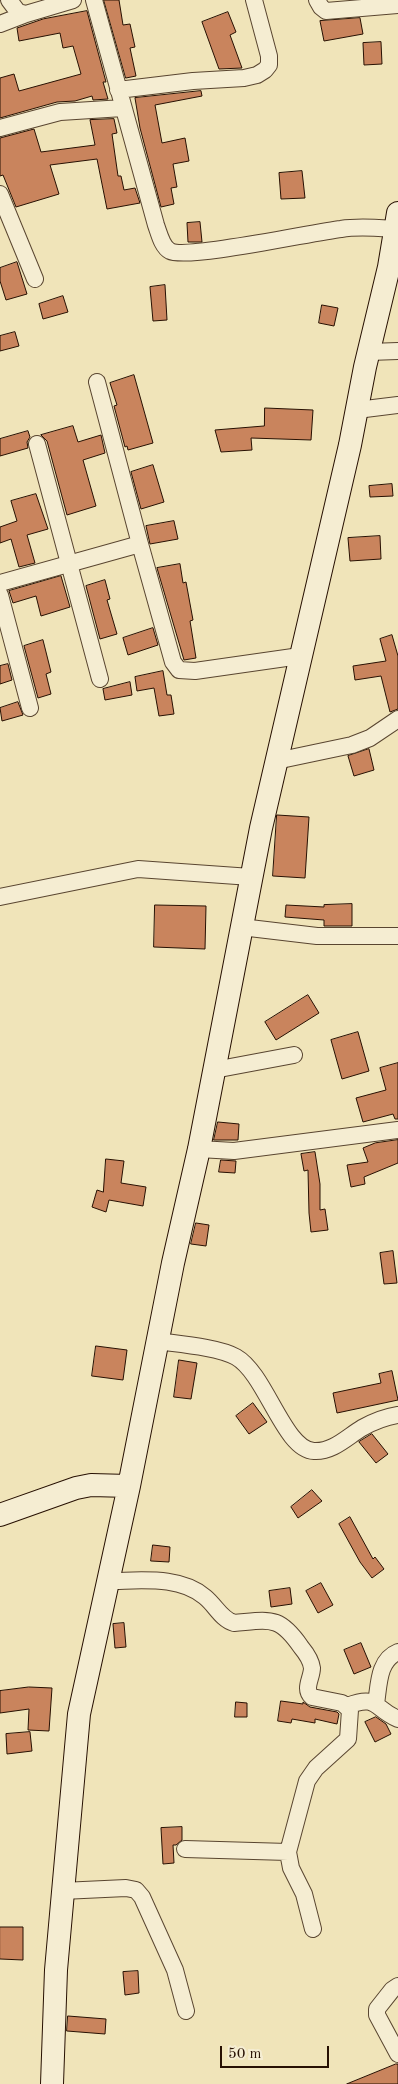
<!DOCTYPE html>
<html>
<head>
<meta charset="utf-8">
<style>
	body { margin:0 }
	#map { position:relative; width:398px; height:2084px; overflow:hidden; background:#f0e4b9; font-family:"Old Standard TT",serif }
	canvas { display:block }
	.scale { position:absolute; left:220px; top:2046px; width:109px; height:22px; box-sizing:border-box; border:2px solid #271002; border-top:0; padding-left:6px; font-size:15px; line-height:18px; white-space:nowrap; color:#271002; -webkit-text-stroke:4px #f5edd2; paint-order:stroke }
</style>
</head>
<body>
<div id="map">
<canvas width="398" height="2084"></canvas>
<div class="scale">50 m</div>
</div>
<script>
const g = document.querySelector('canvas').getContext('2d');
g.lineJoin = 'round';
function paint(path, color) { g.fillStyle = color; g.fill(path, 'evenodd'); }
function stroke(path, color, width, dash) { g.strokeStyle = color; g.lineWidth = width; g.lineCap = dash ? 'butt' : 'round'; g.setLineDash(dash || []); g.stroke(path); }
const building = new Path2D(`
	M104 0H119L123 25 130 24 135 47 130 48 136 76 126 78Z
	M87 11 106 82H103L108 99 93 100 92 96 75 101 57 102 0 118V78L14 74 19 91 81 74 73 46 63 48 60 33 19 41 17 28 43 19Z
	M228 12 236 32 230 35 242 68 219 69 202 22Z
	M360 18 363 34 324 41 320 21Z
	M381 42 382 64 364 65 363 43Z
	M201 91 202 96 155 105 162 143 185 138 189 161 173 164 177 187 171 188 174 204 161 207 140 128 135 98Z
	M114 119 117 133 112 134 118 176H121L124 190 135 188 140 203 107 209 97 159 50 165 59 194 16 207 3 175 0 176V138L34 129 41 152 95 145 90 120Z
	M302 171 305 198 281 199 279 173Z
	M200 222 202 242H188L187 223Z
	M17 262 27 294 6 300 0 281V268Z
	M165 285 167 320 153 321 150 287Z
	M63 296 68 312 43 319 39 304Z
	M322 305 338 308 334 326 319 323Z
	M15 332 19 346 0 351V336Z
	M134 375 153 443 128 450 127 446 125 447 114 406 117 405 110 383Z
	M265 408 313 410 311 440 251 438 252 450 221 452 215 430 264 426Z
	M73 426 78 442 101 435 105 453 83 460 96 506 67 515 47 441 41 435Z
	M28 431 30 437 27 442 28 448 0 456V439Z
	M153 465 164 502 141 509 131 472Z
	M392 484 393 496 370 497 369 486Z
	M36 494 48 529 27 535 35 563 19 567 11 539 0 543V527L17 521 11 501Z
	M174 521 178 539 150 544 146 526Z
	M380 536 381 559 350 561 348 538Z
	M180 564 183 583 186 582 193 620 190 621 196 658 184 660 157 568Z
	M61 576 70 607 41 616 36 596 13 603 9 591Z
	M105 580 110 599 107 600 117 634 100 639 86 586Z
	M153 628 158 645 128 655 123 638Z
	M392 635 398 656V709L390 712 381 676 355 680 353 666 386 661 380 639Z
	M43 640 51 672 46 674 51 694 38 698 24 646Z
	M8 664 12 680 0 684V666Z
	M163 671 167 695H171L174 714 159 716 154 688 137 691 135 677Z
	M130 682 132 695 105 700 103 689Z
	M18 702 23 715 2 721 0 708Z
	M369 749 374 770 354 776 348 756Z
	M277 815 309 817 305 878 273 876Z
	M352 904V926H324V920L285 917 286 905 324 907V905Z
	M155 905 206 906 205 949 154 947Z
	M308 995 319 1013 276 1040 265 1022Z
	M358 1032 369 1071 342 1079 331 1040Z
	M398 1063V1119H395L393 1114 363 1122 356 1098 386 1090 380 1068Z
	M218 1122 239 1124 238 1140H214Z
	M398 1140V1163L364 1177 365 1184 351 1187 347 1165 368 1162 363 1148 375 1143Z
	M315 1152 320 1184V1210L325 1209 328 1230 311 1232 309 1213 308 1170 304 1171 301 1154Z
	M106 1159 124 1161 121 1183 146 1187 143 1206 109 1200 106 1212 92 1207 97 1190 103 1192Z
	M221 1160 236 1161 235 1173 219 1172Z
	M196 1223 209 1225 206 1246 191 1244Z
	M393 1251 397 1283 384 1284 380 1253Z
	M96 1346 127 1350 123 1380 92 1376Z
	M179 1360 197 1363 191 1399 174 1397Z
	M392 1371 398 1400 337 1413 333 1393 381 1383 379 1374Z
	M253 1403 267 1422 249 1434 236 1416Z
	M372 1434 388 1454 376 1463 359 1442Z
	M312 1490 322 1501 298 1518 291 1507Z
	M350 1517 373 1559 375 1557 384 1569 372 1578 360 1562 339 1524Z
	M153 1545 170 1547 169 1562 151 1561Z
	M321 1583 333 1605 318 1613 306 1591Z
	M290 1588 292 1604 271 1607 269 1591Z
	M124 1623 126 1647 115 1648 113 1624Z
	M361 1643 371 1667 354 1674 344 1650Z
	M29 1687 52 1688 49 1731 28 1730 29 1709 0 1713V1691Z
	M281 1701 303 1704V1702L310 1707 337 1712 339 1714 337 1724 315 1719V1723L292 1719 291 1723 278 1721Z
	M236 1702 247 1703V1717H235Z
	M376 1717 386 1724 391 1734 375 1742 365 1722Z
	M30 1732 32 1751 7 1754 6 1734Z
	M182 1827V1840L176 1845H173L174 1863 163 1864 161 1828Z
	M0 1927H23V1960L0 1959Z
	M138 1971 139 1993 125 1995 123 1972Z
	M68 2016 106 2019 105 2034 67 2031Z
	M396 2064H398V2084H347Z`);
const street = new Path2D(`
	M9 0 18 12 26 14 73 0
	M94 0 156 225C159 233 162 247 170 251 187 260 314 232 341 229 359 226 378 228 395 229
	M317 0 321 7 326 11 398 5
	M0 24 26 14
	M118 90 193 81 244 78 257 75 265 70 269 65V56L254 0
	M0 128 60 112 123 108
	M0 194 35 279
	M369 352 398 351
	M97 382 140 544
	M357 410 398 405
	M37 444 100 679
	M0 583 140 544 173 662 179 670 195 671 300 656
	M0 595 30 708
	M276 761 352 745 370 738 398 719
	M0 897 138 869 251 877
	M241 927 317 936H398
	M214 1070 294 1055
	M199 1149 234 1151 398 1130
	M157 1341C178 1344 218 1347 236 1357 266 1374 284 1450 314 1451 333 1452 347 1437 362 1428 373 1422 385 1417 398 1415
	M107 1581C140 1581 179 1575 205 1597 216 1606 221 1619 234 1623 270 1620 279 1615 301 1647 306 1653 311 1660 312 1668 312 1678 303 1689 312 1697L342 1703 350 1710 348 1739 316 1768 307 1781 288 1852 291 1868 304 1894 313 1929
	M376 1704C379 1685 378 1660 398 1652
	M347 1706C378 1694 373 1708 398 1719
	M185 1849 288 1852
	M62 1891 126 1888 136 1890 142 1897 175 1970 186 2011
	M398 1986 392 1990 377 2009V2015L398 2054`);
const secondary = new Path2D(`
	M0 1515 76 1488 91 1485 129 1486
	M52 2084 56 1970 79 1714 129 1486 173 1263 199 1149 261 828 350 445 365 367 389 267 398 213`);
paint(building, '#c9845d');
stroke(building, '#271002', 1);
stroke(street, '#594530', 18);
stroke(secondary, '#271002', 24);
stroke(street, '#f5edd2', 16);
stroke(secondary, '#f5edd2', 22);
</script>
</body>
</html>
